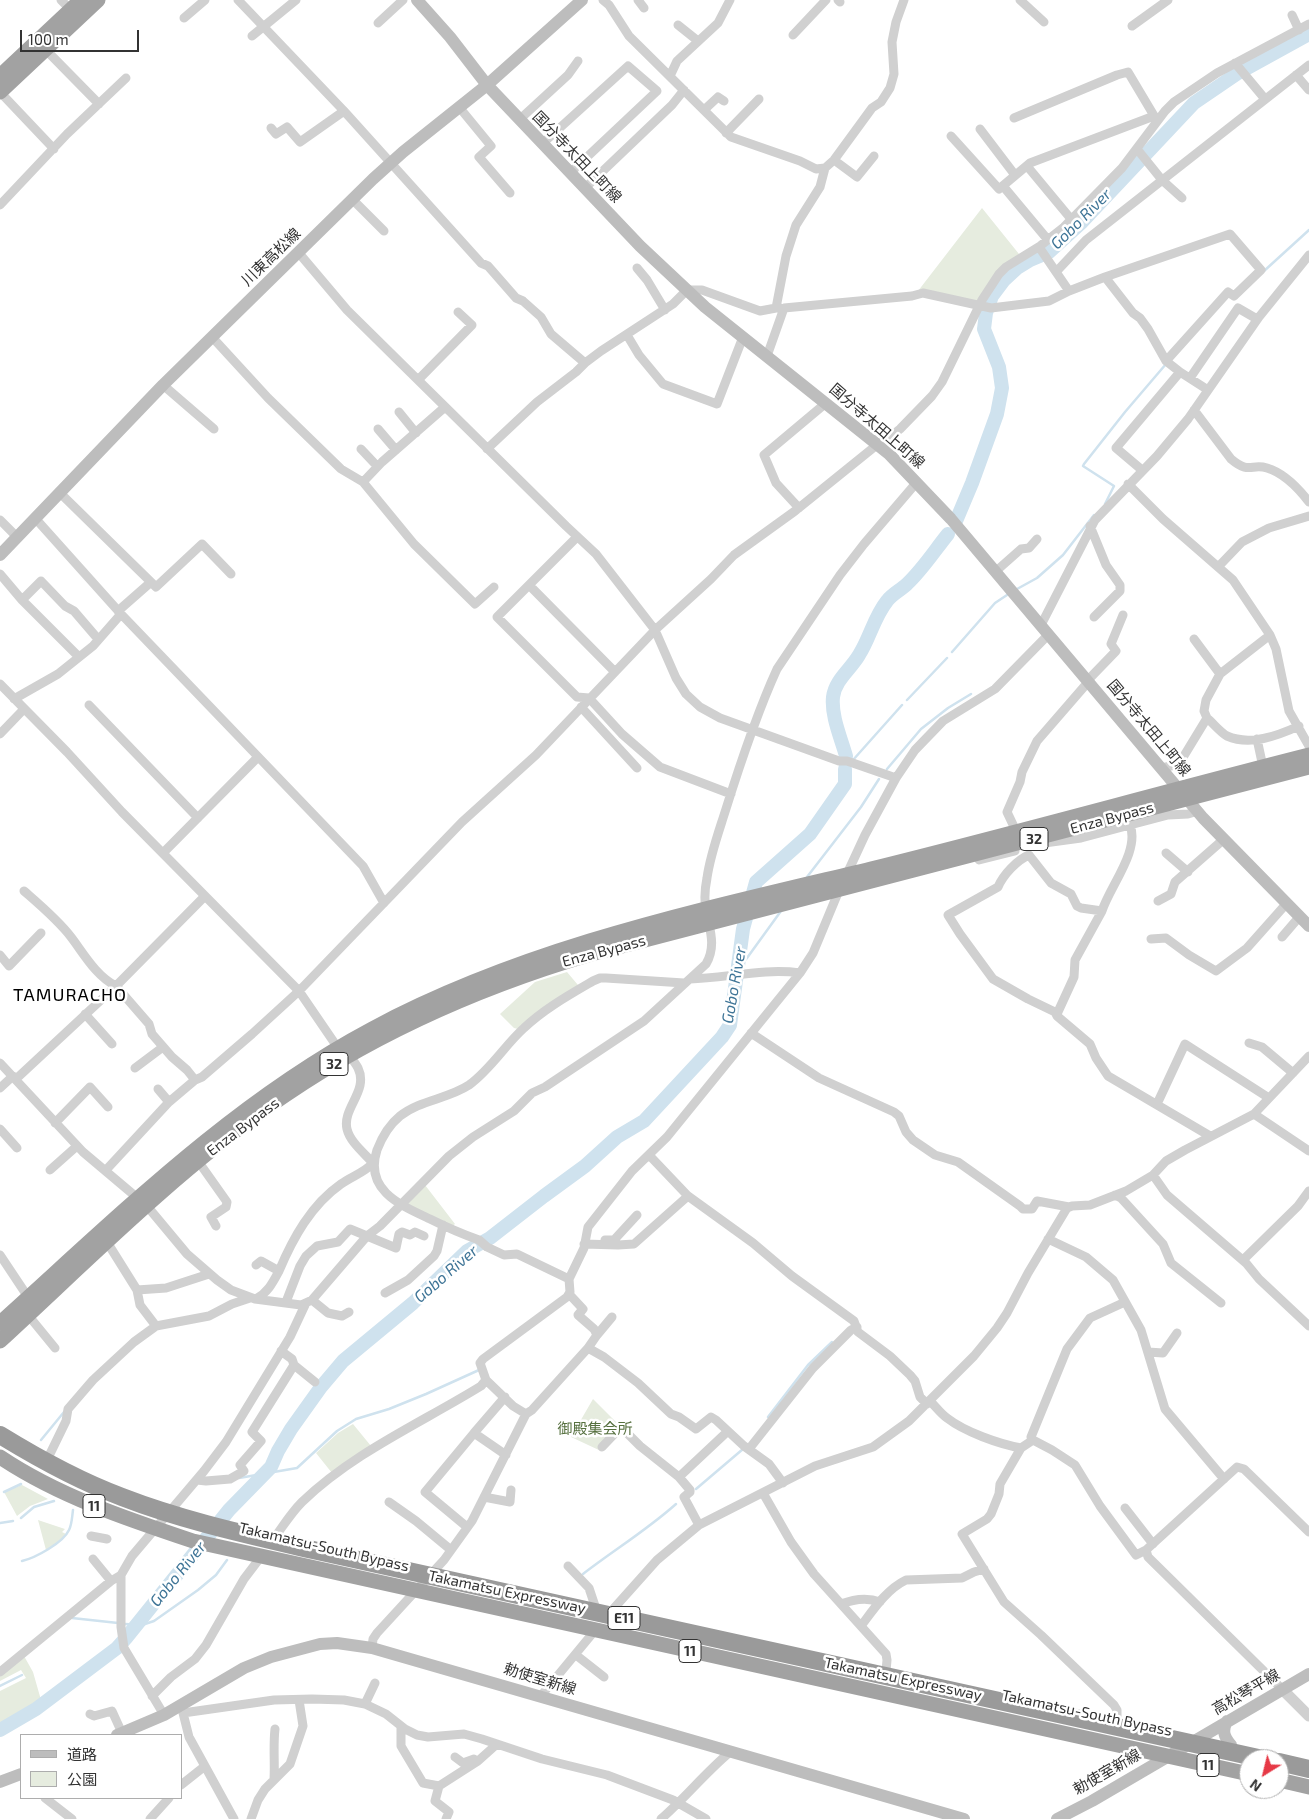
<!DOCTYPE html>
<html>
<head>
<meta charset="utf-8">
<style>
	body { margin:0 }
	#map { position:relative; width:1309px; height:1819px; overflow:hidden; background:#fff; font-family:"Exo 2","Noto Sans JP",sans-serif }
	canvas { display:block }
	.legend { position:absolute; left:20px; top:1734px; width:162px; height:65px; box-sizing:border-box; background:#fff; border:1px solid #adadad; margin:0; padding:6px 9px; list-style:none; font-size:15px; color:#333 }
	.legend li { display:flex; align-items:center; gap:10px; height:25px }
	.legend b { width:25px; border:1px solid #adadad }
	.north { position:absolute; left:1239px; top:1749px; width:50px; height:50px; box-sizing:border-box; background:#fff; border:1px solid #adadad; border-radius:50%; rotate:216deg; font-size:14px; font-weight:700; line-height:20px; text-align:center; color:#333 }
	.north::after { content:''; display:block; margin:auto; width:18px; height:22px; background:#e63946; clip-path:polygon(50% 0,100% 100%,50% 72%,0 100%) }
	.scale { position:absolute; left:20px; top:30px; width:119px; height:22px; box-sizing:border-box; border:2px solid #333; border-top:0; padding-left:6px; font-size:15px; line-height:18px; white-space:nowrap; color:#333; -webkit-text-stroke:4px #fff; paint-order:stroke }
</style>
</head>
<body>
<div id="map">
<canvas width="1309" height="1819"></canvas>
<ul class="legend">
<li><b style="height:6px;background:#bdbdbd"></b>道路</li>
<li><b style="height:14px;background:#e6ecdf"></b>公園</li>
</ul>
<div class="north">N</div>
<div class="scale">100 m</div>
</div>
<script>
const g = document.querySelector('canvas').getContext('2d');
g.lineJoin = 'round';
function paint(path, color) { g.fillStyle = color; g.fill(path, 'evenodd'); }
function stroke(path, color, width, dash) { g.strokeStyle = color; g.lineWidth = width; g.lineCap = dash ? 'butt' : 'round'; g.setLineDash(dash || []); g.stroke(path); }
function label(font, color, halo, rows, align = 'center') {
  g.font = font + ' "Exo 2","Noto Sans JP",sans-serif'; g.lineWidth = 5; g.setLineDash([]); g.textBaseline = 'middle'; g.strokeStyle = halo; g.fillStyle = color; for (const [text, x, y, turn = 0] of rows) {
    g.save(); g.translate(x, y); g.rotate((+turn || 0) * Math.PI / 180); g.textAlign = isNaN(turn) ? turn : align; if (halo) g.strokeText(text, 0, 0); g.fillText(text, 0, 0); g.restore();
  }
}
const green = new Path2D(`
	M982 208 1019 254 980 300 974 302 918 291Z
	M567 972 578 985 518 1029 514 1028 500 1014 535 982Z
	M425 1185 455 1224 451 1227 406 1206Z
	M593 1399 621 1427 601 1451 571 1437Z
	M353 1424 371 1446 332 1473 316 1453 338 1433Z
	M22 1485 48 1499 30 1506 17 1516 4 1492Z
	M38 1520 65 1529 62 1532 66 1534 60 1541 46 1550Z
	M24 1656 33 1672 41 1700 0 1725V1691L26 1678 21 1670 0 1681V1675Z`);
const stream = new Path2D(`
	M1264 271 1309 230
	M1105 504 1114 486 1083 466 1084 464 1125 412 1166 364
	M1017 589 1037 578 1063 555 1094 515
	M952 652 995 603 1007 595
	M907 700 947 658
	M853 760 902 705
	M845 769 850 764
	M887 769 921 729 948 708 971 694
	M807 877 861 807 879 779
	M738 967 747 958 781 911
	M768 1417 808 1365 832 1342
	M41 1440 64 1412
	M239 1478 297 1468 337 1431 356 1419 389 1409 426 1394 479 1370
	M696 1489 743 1449
	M4 1492 21 1484
	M21 1518 34 1507 54 1501
	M0 1523 13 1521
	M22 1561C35 1558 63 1543 69 1530 72 1524 72 1517 73 1510
	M583 1574C614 1550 647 1530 676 1504
	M72 1618 118 1623
	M125 1624 142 1625 154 1621 198 1590 216 1575 227 1560
	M0 1686 22 1675`);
const river = new Path2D(`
	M956 521 972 483 997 414 1002 388 999 367 984 329 986 313 992 296 1004 280 1017 268 1030 260 1049 252 1082 222 1194 103 1238 73 1309 34
	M846 756C841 738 831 716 833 697 835 680 851 669 859 655 870 638 874 617 887 601 892 594 901 590 907 584 923 569 935 550 948 534
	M0 1730 36 1709 117 1648 126 1638 229 1510 271 1467 278 1451 291 1429 321 1387 343 1361 413 1303 467 1251 490 1238 544 1196 585 1166 617 1137 644 1121 722 1037 730 1025 743 929 756 882 810 834 845 784V769`);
const minor = new Path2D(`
	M61 0 71 10
	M238 0 344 111 481 263 488 266 516 298 523 301 541 317 551 334 585 363
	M603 0 609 5 629 36 731 137 800 161 816 169 825 168 834 160 872 108 881 102 890 88 894 74 892 42 896 22 904 0
	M638 0 644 8
	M838 0 840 2
	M1020 0 1044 22
	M1292 15 1299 30
	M184 18 205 0
	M378 23 403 0
	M678 25 698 41
	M1132 26 1168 0
	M793 35 826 0
	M252 36 296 0
	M45 49 99 104
	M1235 63 1265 99
	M1296 75 1309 90
	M670 76 677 61 718 23 730 0
	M0 92 54 149
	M459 107 491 146 479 157 510 193
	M704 110 718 97 724 101
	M1014 118 1117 75 1128 72 1156 119
	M519 120 568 75 578 61
	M271 128 276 134 287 127 300 142 344 111
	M980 129 1015 175
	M726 133 759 99
	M951 136 999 189 1030 163 1154 116
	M542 144 628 66 657 91 570 173
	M1137 149 1162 180 1182 198
	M834 160 857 177 874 156
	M1027 166 1071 219
	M1003 186 1048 240
	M585 188 672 105 684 90
	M352 199 384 231
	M0 205 67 134 126 78
	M1039 247 1069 291 1105 277 1133 313 1140 318 1148 329 1166 361 1180 372
	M298 252 347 310 566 526 596 554 655 630 676 678 686 694 700 707 720 718 839 761H847L896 778
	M637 268 647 280 665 310
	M1056 272 1086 240 1309 65
	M1105 277 1230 234 1261 270 1234 296 1228 292 1166 361
	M780 308H776L786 256 796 225 820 187 825 168
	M627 335 639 355 663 384 717 404 743 337
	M212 337 268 398 341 469 363 482 414 544 475 604 494 587
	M767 356 784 308 912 296 923 293 991 308 1049 301 1069 291
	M1190 378 1238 308 1257 319
	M418 380 472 325 458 312
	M163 385 214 429
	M1194 410 1231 459C1250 475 1251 463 1267 468 1284 473 1299 489 1309 502
	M399 412 416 433
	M378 429 396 450
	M361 449 377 466
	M487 449 537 402 576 372 585 363 601 351 673 304 687 290H702L760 311 776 308
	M1142 470 1116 448 1180 372 1208 390
	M363 482 382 462 445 407
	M1128 484 1163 519 1233 580 1270 635 1276 649 1289 711 1309 746
	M59 492 156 587 202 544 231 574
	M799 508 776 483 764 455 826 403
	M35 518 121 614 363 866 384 903
	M0 520 17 537
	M1090 526 1106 565 1120 585V591L1094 617
	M577 537 497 617 577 697 589 698 622 734 660 767 731 794
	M1218 567 1242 542 1269 528 1309 516
	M995 572 1021 549 1029 548 1037 539
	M0 574 22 600 79 657
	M529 585 615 672
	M22 600 41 581 65 606 74 611 98 639
	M118 611 151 582
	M1041 625 1095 520 1157 456 1188 419 1259 317 1309 255
	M1194 639 1220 674
	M1088 680 1116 651 1111 644 1123 615
	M0 684 67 752 122 812 299 991 340 1051
	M14 699 58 674 93 646 121 614
	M89 705 198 818
	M581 707 637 768
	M1207 718C1213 723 1220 732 1227 736 1250 746 1277 736 1299 726
	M0 734 24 709
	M1257 739 1263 767
	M1162 768 1179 764 1207 718 1204 711 1206 700 1220 674 1270 635
	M1198 811 1188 814 1168 815 1130 825C1140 851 1110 886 1102 911L1081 908 1077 906 1071 894 1051 883 1029 855C1017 860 1003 875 998 887L948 915 960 934 993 979 1028 999 1055 1012 1057 1016 1090 1044 1096 1058 1108 1076 1210 1136
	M1016 831 1007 812 1020 782 1022 772 1037 741 1089 681
	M1037 844 1081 838 1130 825
	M163 853 258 757
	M1166 853 1188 872
	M979 860 1015 851
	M846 876 865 835 896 778 915 750 943 721 995 689 1049 634
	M24 891C40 905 58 920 71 937 84 954 96 976 116 986L149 1024 152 1034 172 1057 187 1070 195 1080
	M1158 901 1171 894 1175 882 1224 839
	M1282 937 1300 916
	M1151 939 1166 938 1189 955 1216 971 1247 948 1287 903
	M0 955 9 966 41 933
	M690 979C726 978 764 968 800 973
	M85 1014 112 1044
	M1057 1014 1074 977 1075 960 1102 911
	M751 1033 819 1078 894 1112 899 1116 906 1132 913 1140 935 1155 958 1162 1020 1206 1023 1209H1032L1037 1201 1069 1207
	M1249 1043 1262 1047 1293 1073
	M0 1063 83 1152 147 1206 187 1254 217 1280 231 1290 255 1299 301 1305 312 1300 367 1236 380 1226 449 1156 473 1137 514 1111 532 1093 545 1087 644 1021 706 964C717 945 709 928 706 909 704 899 705 888 707 878 710 856 718 834 725 812 740 764 756 715 777 669L840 575 864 544 917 482
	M135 1068 163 1047
	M16 1079 116 986 205 896
	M0 1088 13 1076
	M158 1089 169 1102
	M1157 1104 1185 1044 1269 1098
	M1254 1114 1309 1151
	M55 1123 90 1087 108 1107
	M0 1129 17 1148
	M649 1155 688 1196 753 1243 792 1276 854 1321 858 1332 890 1356 910 1375 915 1381 920 1397 927 1404
	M198 1161 227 1202 226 1207 211 1217 216 1226
	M50 1170 77 1146
	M106 1170 169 1102 195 1080 202 1077 252 1034 299 991 462 822 536 755 655 630 711 579 734 555 795 511 878 444 889 438 900 429 932 396 942 382 982 300 999 274 1006 267 1040 246 1064 227 1122 168 1165 111 1174 102 1217 73 1309 24
	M1153 1175 1167 1195 1246 1263 1259 1279 1309 1326
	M1115 1195 1121 1198 1163 1244 1171 1263 1221 1303
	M1048 1239 1086 1257 1113 1280 1141 1330 1165 1409 1224 1479
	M605 1240H614L637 1215
	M107 1242 137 1290 140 1305 156 1326
	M584 1244 618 1245 634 1244 688 1196
	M0 1255 28 1297
	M1243 1260 1298 1206 1309 1191
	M256 1265 261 1261 279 1271C272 1284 268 1292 256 1299
	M279 1271C293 1238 311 1205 341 1184 352 1176 364 1173 373 1163 364 1153 350 1142 347 1129 342 1108 369 1091 358 1068 356 1064 352 1059 349 1055
	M569 1279 517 1254 504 1255 487 1247 479 1240C462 1234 446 1227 430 1219 400 1205 364 1190 377 1150 382 1137 389 1125 400 1116 420 1100 448 1099 469 1085 491 1069 505 1045 524 1028 544 1009 569 995 593 981L600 978H606L684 983
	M137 1290 166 1288 209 1274
	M385 1293 408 1280 434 1256 437 1251 443 1225
	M569 1294 583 1309 578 1315 594 1329 597 1335 588 1348
	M312 1300 328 1313 342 1316 349 1312
	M286 1302 300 1266 306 1256 317 1246 338 1242 350 1229 396 1248 399 1234 402 1232 410 1235 415 1232 424 1236
	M1125 1302 1090 1318 1067 1349 1031 1437 1033 1440 1052 1450 1075 1465 1100 1506 1136 1555 1146 1550
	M28 1315 55 1348
	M597 1335 612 1317
	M281 1351 292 1359 294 1365 315 1382
	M1148 1352 1163 1353 1177 1333
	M930 1401C936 1407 941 1414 947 1418 965 1432 999 1444 1021 1448L1033 1440
	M526 1414 532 1410 588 1348 604 1357 638 1383 671 1414 679 1417 696 1429 711 1417 716 1420 744 1446 769 1464 783 1483
	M474 1433 505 1397
	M602 1447 621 1427 640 1446 679 1477
	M1021 1448 1000 1484 999 1494 991 1514 987 1519 962 1534 1004 1602 1041 1635 1114 1705 1117 1710V1720
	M749 1449 813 1368 851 1330 857 1327
	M48 1458 66 1421 68 1409 93 1380 134 1342 156 1326 209 1316 232 1304 250 1298
	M197 1480 206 1481 230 1479 244 1471 240 1465 261 1441 252 1432 294 1365
	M763 1493 791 1542 814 1574 886 1654 887 1660 886 1671
	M484 1497 510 1502 511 1490
	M389 1502 416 1521 451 1550
	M1125 1508 1153 1544
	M699 1525 684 1497 690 1492V1490L679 1477 728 1431
	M467 1527 425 1492 474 1433 506 1455
	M91 1536 107 1539
	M272 1541C282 1528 290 1514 302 1502 354 1452 421 1423 481 1386L486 1380 480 1363 483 1359 567 1297 570 1292 569 1279 584 1248 588 1227 632 1171 667 1137 800 973 813 953 840 888
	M93 1559 111 1581
	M568 1566 589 1588 595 1606
	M841 1604C854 1599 867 1597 880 1602
	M607 1616 657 1560 699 1525 815 1466 873 1447 909 1421 974 1356 997 1328 1007 1313 1028 1273 1067 1208 1072 1206 1090 1205 1126 1191 1153 1175 1166 1161 1185 1150 1254 1114 1309 1056
	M861 1626C873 1610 887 1589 906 1580L962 1578 974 1572 984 1569
	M372 1648 373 1639 377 1633 444 1560 472 1521 526 1414 513 1406 486 1380
	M576 1655 604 1677
	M0 1672 111 1581 121 1575
	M1282 1689 1148 1557 1146 1550 1237 1467 1244 1469 1309 1532
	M152 1696 171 1677 195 1659 206 1645 244 1579 263 1554
	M540 1697 597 1628
	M365 1704 375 1683
	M181 1706 183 1713 274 1700 312 1699 344 1700 365 1704 386 1714 405 1729 417 1735 428 1737 464 1734 482 1739 542 1759 607 1775 673 1800 706 1819
	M183 1713 189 1737 234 1819
	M90 1714 94 1716 112 1711 122 1733
	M164 1715 124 1648 121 1627V1575L132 1556 204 1471 226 1442 290 1337 305 1305
	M401 1726V1746L423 1783 439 1786 435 1801 449 1812 446 1819
	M455 1757 463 1763 474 1759
	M274 1780C275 1763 273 1746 275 1729
	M181 1785 205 1766
	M439 1786 478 1761 497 1744
	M45 1798 72 1819
	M150 1819 169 1798
	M251 1819 258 1800 265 1789 290 1764 303 1726 299 1700
	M661 1819C685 1798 705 1773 730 1752`);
const tertiary = new Path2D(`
	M1282 1689 1309 1716`);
const secondary = new Path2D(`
	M417 0 450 37 487 85 640 246 705 307 889 454 951 519 1203 818 1309 926
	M0 555 163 385 373 179 403 152 487 85 582 0
	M1227 1721C1222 1731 1224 1737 1231 1745
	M117 1735 164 1715 244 1668 271 1657 320 1644 337 1643 372 1648 964 1819
	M0 1782 21 1774
	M1057 1819 1092 1801 1309 1674`);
const trunk = new Path2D(`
	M0 76 81 0
	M0 92 98 0
	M0 1323C117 1218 231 1104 372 1029 527 946 701 910 871 869 1017 833 1163 792 1309 755
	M0 1341C87 1261 171 1176 268 1107 366 1037 476 988 591 954L1309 767
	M0 1457C58 1496 127 1519 193 1541L1249 1774
	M1279 1780 1309 1787`);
const motorway = new Path2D(`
	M1279 1762 1309 1769`);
const motorwayBridge = new Path2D(`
	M0 1435C39 1459 79 1481 122 1497 184 1521 249 1535 313 1550L1263 1759`);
const shields = [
	[1034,839,28],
	[334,1064,28],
	[94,1506,22],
	[624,1618,32],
	[690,1651,22],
	[1208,1765,22]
];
const shieldNames = [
	["32",1034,839],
	["32",334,1064],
	["11",94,1506],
	["E11",624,1618],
	["11",690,1651],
	["11",1208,1765]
];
const streetNames = [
	["国分寺太田上町線",577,157,46],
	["川東高松線",271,257,-44],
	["国分寺太田上町線",877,426,41],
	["国分寺太田上町線",1149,728,50],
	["Enza Bypass",1112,818,-15],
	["Enza Bypass",604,951,-15],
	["Enza Bypass",243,1127,-37],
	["Takamatsu-South Bypass",324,1547,13],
	["Takamatsu Expressway",507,1592,12],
	["勅使室新線",540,1679,17],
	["Takamatsu Expressway",903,1679,12],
	["高松琴平線",1246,1692,-30],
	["Takamatsu-South Bypass",1087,1713,12],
	["勅使室新線",1107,1772,-30]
];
const parkNames = [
	["御殿集会所",595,1429]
];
const waterNames = [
	["Gobo River",1081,219,-45],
	["Gobo River",734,985,-80],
	["Gobo River",446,1274,-41],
	["Gobo River",178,1574,-51]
];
const quarterNames = [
	["TAMURACHO",70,995]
];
paint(green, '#e6ecdf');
stroke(stream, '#cfe2ee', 2.5);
stroke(river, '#cfe2ee', 14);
stroke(minor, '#d0d0d0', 9);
stroke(tertiary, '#d0d0d0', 11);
stroke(secondary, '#bdbdbd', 12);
stroke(trunk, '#a2a2a2', 15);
stroke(motorway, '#9a9a9a', 18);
stroke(motorwayBridge, '#9a9a9a', 18);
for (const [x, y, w] of shields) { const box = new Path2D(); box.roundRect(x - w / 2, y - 11.5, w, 23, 4); g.fillStyle = '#fff'; g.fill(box); stroke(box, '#333', 1); }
label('bold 14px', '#333', null, shieldNames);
label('15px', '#333', '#fff', streetNames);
label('15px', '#56703f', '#fff', parkNames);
label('italic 16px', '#3f7597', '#fff', waterNames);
g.letterSpacing = '1px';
label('18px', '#000', '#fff', quarterNames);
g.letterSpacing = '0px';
</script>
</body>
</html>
